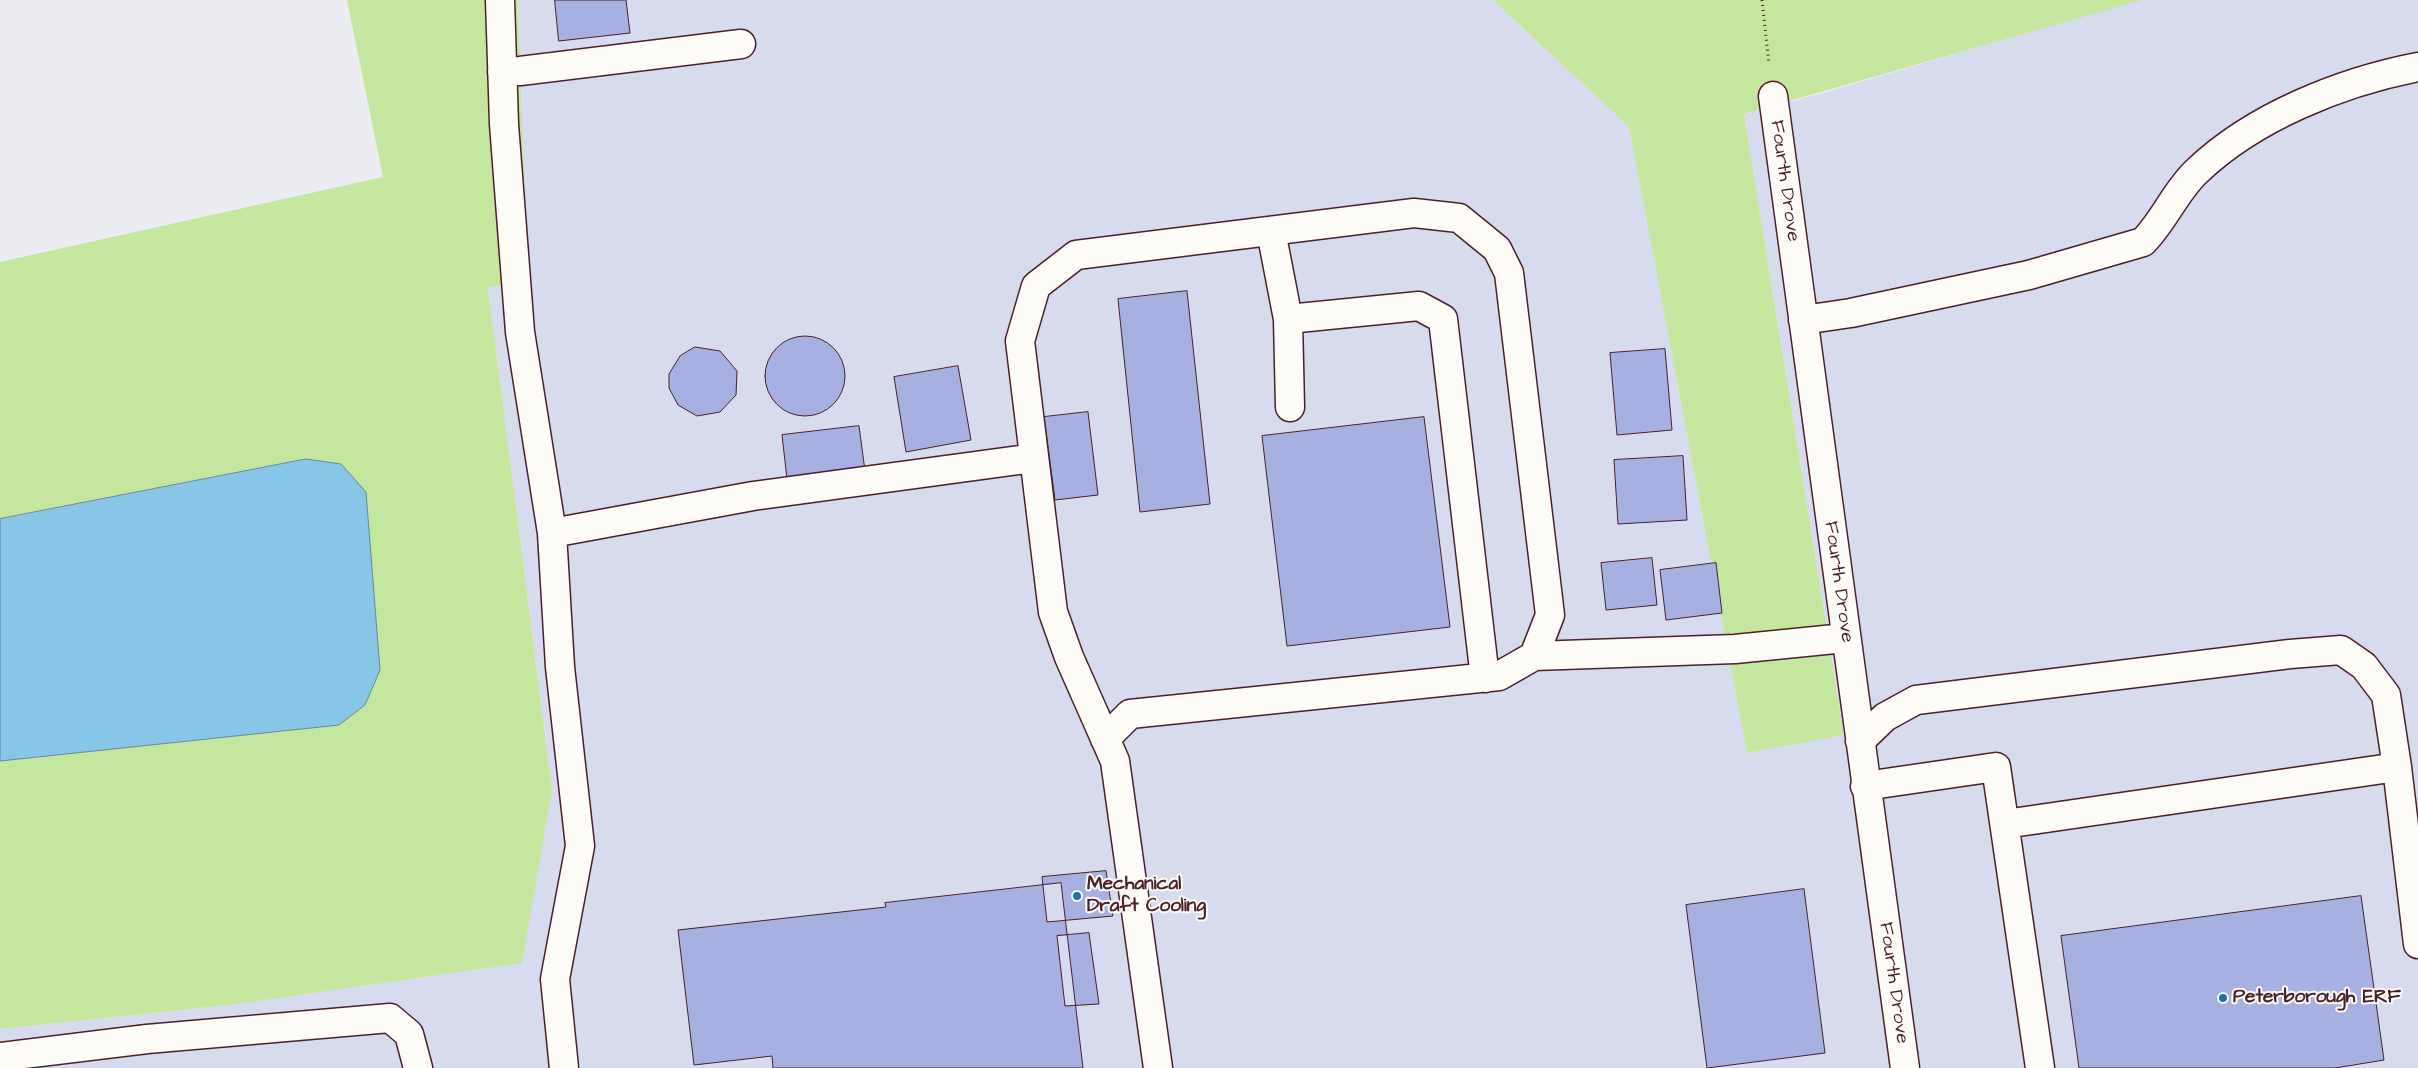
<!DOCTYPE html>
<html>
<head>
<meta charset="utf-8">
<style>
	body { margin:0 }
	canvas { display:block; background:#ecedf3 }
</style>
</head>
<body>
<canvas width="2418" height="1068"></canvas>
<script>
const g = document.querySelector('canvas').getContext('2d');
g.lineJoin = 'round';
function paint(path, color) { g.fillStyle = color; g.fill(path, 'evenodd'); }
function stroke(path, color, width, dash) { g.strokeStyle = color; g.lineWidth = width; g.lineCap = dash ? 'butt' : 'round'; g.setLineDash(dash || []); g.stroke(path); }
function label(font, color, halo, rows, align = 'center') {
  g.font = font + ' "Architects Daughter",sans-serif'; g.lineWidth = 4; g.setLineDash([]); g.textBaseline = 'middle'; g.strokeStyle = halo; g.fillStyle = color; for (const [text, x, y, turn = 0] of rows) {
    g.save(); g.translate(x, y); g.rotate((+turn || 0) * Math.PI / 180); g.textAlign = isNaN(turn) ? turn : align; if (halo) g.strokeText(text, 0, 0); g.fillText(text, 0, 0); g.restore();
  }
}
const built = new Path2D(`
	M518 0H1493L1629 127 1747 753 1844 734 1744 114 1826 92 2137 0H2418V1068H0V1029L229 1005 552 790 488 287 528 284Z`);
const green = new Path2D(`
	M347 0H518L528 284 488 287 552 790 522 963 229 1005 0 1029V262L383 177Z
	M1493 0H2142L1744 114 1844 735 1747 753 1629 127Z`);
const water = new Path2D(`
	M306 459 341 464 366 492 380 670 365 705 339 725 0 761V519Z`);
const building = new Path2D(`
	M555 0H626L630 33 559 41Z
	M1187 291 1210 504 1140 512 1118 299Z
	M765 376a40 40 0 1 1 80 0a40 40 0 1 1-80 0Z
	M695 347 720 351 737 371 736 395 720 412 697 416 678 405 669 388V374L680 356Z
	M1665 349 1672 430 1617 435 1610 353Z
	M958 366 971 440 906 452 894 377Z
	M1088 412 1098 495 1055 500 1044 417Z
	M1424 417 1450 627 1287 646 1262 436Z
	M859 426 865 471 787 479 782 435Z
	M1683 456 1687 520 1618 524 1614 460Z
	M1652 558 1657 605 1606 610 1601 563Z
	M1716 563 1722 613 1666 620 1660 570Z
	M1106 871 1113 916 1047 922 1042 877Z
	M1061 883 1083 1068H773L772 1056 694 1065 678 930 886 907 885 903Z
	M1804 889 1825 1053 1707 1068 1686 905Z
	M2361 896 2384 1060 2335 1068H2079L2061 936Z
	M1089 933 1099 1004 1065 1006 1057 936Z`);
const path = new Path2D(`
	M1762 0 1769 64`);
const minor = new Path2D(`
	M500 0 504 124 520 332 552 533
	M502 72 520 71 741 44
	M1773 96 1905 1068
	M1271 231 1288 319 1290 407
	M1288 319 1419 306 1443 319 1485 678
	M1803 320 1851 313 2029 275 2143 242C2164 221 2175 192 2196 172 2253 117 2341 82 2418 67
	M1534 656 1735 649 1845 638
	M1105 739 1130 714 1499 676 1534 656 1550 615 1509 273 1497 249 1459 218 1414 213 1076 255 1036 286 1020 341 1053 612 1069 657 1115 761 1158 1068
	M1860 741 1885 717 1916 700 2290 654 2341 650 2364 666 2386 695 2397 767
	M1865 786 1996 767 2040 1068
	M2005 824 2397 767 2418 944
	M0 1057 147 1039 390 1018 409 1034 418 1068
	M564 1068 555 979 580 846 560 667 552 533 753 496 1034 458`);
const markers = [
	[1077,896,5,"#1f6fb2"],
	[2223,998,5,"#1f6fb2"]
];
const streetNames = [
	["Fourth Drove",1784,181,82],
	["Fourth Drove",1838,582,82],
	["Fourth Drove",1893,983,82]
];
const poiNames = [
	["Mechanical",1087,885],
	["Draft Cooling",1087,907],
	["Peterborough ERF",2233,998]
];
paint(built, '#d7dbee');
paint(green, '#c4e69f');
paint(water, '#87c6e7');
stroke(water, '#6f839c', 1);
paint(building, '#a7b1e1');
stroke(building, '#4a1f2b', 1);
stroke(minor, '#4a1f2b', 31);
stroke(path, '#4a1f2b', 3, [1, 4]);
stroke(minor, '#fdfcf7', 28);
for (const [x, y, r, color] of markers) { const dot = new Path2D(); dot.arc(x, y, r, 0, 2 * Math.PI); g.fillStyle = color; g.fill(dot); stroke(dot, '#fdfcf7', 2); }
label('19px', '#4a1f2b', '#fdfcf7', streetNames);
label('bold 19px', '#4a1f2b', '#fdfcf7', poiNames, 'left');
</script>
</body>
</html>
